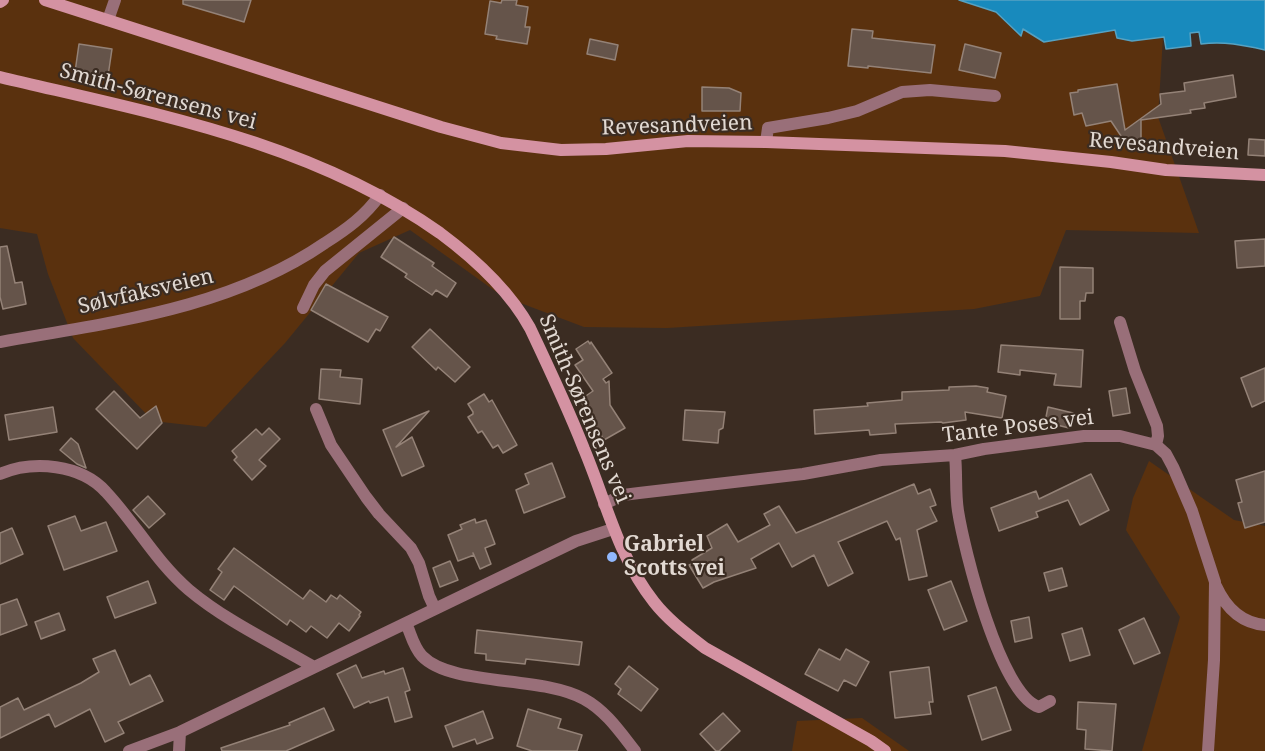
<!DOCTYPE html>
<html>
<head>
<meta charset="utf-8">
<style>
	body { margin:0 }
	canvas { display:block; background:#3b2c22 }
</style>
</head>
<body>
<canvas width="1265" height="751"></canvas>
<script>
const g = document.querySelector('canvas').getContext('2d');
g.lineJoin = 'round';
function paint(path, color) { g.fillStyle = color; g.fill(path, 'evenodd'); }
function stroke(path, color, width, dash) { g.strokeStyle = color; g.lineWidth = width; g.lineCap = dash ? 'butt' : 'round'; g.setLineDash(dash || []); g.stroke(path); }
function label(font, color, halo, rows, align = 'center') {
  g.font = font + ' "Noto Serif",serif'; g.lineWidth = 4.5; g.setLineDash([]); g.textBaseline = 'middle'; g.strokeStyle = halo; g.fillStyle = color; for (const [text, x, y, turn = 0] of rows) {
    g.save(); g.translate(x, y); g.rotate((+turn || 0) * Math.PI / 180); g.textAlign = isNaN(turn) ? turn : align; if (halo) g.strokeText(text, 0, 0); g.fillText(text, 0, 0); g.restore();
  }
}
const green = new Path2D(`
	M0 0H959L996 12 1020 35 1023 29 1044 42 1115 30 1132 41 1163 37 1158 117 1199 233 1066 230 1040 296 974 309 667 328 584 327 502 296 410 230 359 253 285 343 206 427 153 421 73 338 48 274 37 234 0 228Z
	M1149 461 1234 520 1265 526V751H1142L1180 617 1126 530 1133 498Z
	M862 718 909 751H792L797 721Z`);
const water = new Path2D(`
	M959 0H1265V50C1243 45 1224 41 1201 44L1199 32 1190 33 1191 46 1166 49 1164 37 1132 41 1117 38 1115 30 1044 42 1023 29 1021 36 996 12Z`);
const building = new Path2D(`
	M183 0H251L244 22 183 4Z
	M502 0H517L516 5 528 7 525 27H530L527 44 496 39 497 36 485 34 490 1 501 3Z
	M852 29 873 31 872 38 935 45 931 73 868 66V68L848 66Z
	M590 39 618 45 615 60 587 54Z
	M79 44 112 49 108 76 75 72Z
	M965 44 1001 53 995 78 959 70Z
	M1233 75 1236 97 1204 103 1205 108 1190 110 1191 113 1141 120V139L1129 148 1111 121 1086 126 1082 113 1074 115 1070 93 1078 92V90L1117 84 1125 130 1161 104 1160 94 1185 91 1184 83Z
	M702 87 729 88 741 93 740 111H702Z
	M1249 139 1265 140V156L1248 155Z
	M394 237 434 263 432 266 456 283 447 297 436 290 432 295 405 277 407 274 381 257Z
	M1265 239V266L1237 268 1235 241Z
	M7 246 15 283 22 282 26 304 3 309 0 297V247Z
	M1060 267 1093 268V293H1086L1085 301H1080V319H1060Z
	M326 284 388 317 380 331 376 329 368 342 311 310Z
	M430 329 470 367 455 382 438 367 436 370 412 347Z
	M588 341 590 344 591 342 612 373 603 379 606 383 609 381 610 405 625 428 604 440 580 400 593 391 575 365 583 360 576 349Z
	M1001 345 1083 350 1081 387 1054 385 1056 374 1020 370V375L998 372Z
	M1265 368V401L1252 407 1241 378Z
	M321 369 341 370 340 377 362 379 360 404 319 399Z
	M976 386 988 388 987 392 1006 396 1002 418 965 412 966 420 943 423 941 422 895 424 896 433 870 435 869 430 815 434 814 410 868 406 867 403 902 400V392L949 390V387Z
	M1126 388 1130 413 1113 416 1109 391Z
	M114 391 140 418 156 406 162 423 137 449 96 409Z
	M484 394 489 402 492 400 517 445 503 453 498 445 493 448 482 431 478 433 468 417 473 414V412L468 404Z
	M53 407 57 432 9 440 5 415Z
	M1048 407 1073 413 1069 428 1045 422Z
	M685 410 725 412 723 428 719 430 718 443 683 440Z
	M429 411 396 447 412 437 424 466 402 476 383 430Z
	M269 428 280 439 259 460 266 466 252 480 234 460 237 457 232 451 256 429 262 435Z
	M71 438 78 444 86 468 77 464 60 450Z
	M552 463 565 497 524 513 516 490 529 484 525 474Z
	M1265 471V522L1245 528 1238 503 1242 502 1236 480Z
	M1091 474 1109 510 1080 525 1068 500 1036 512 1038 517 999 531 991 508 1036 491 1039 499Z
	M914 484 918 494 930 489 936 505 930 507 937 521 917 530 927 576 909 580 900 538 896 540 887 521 838 542 853 573 828 586 814 555 792 567 779 543 751 559 756 568 714 582 703 588 689 565 694 563 692 560 712 548 707 536 727 524 738 542 770 525 764 514 779 506 796 533Z
	M148 496 165 514 149 528 133 510Z
	M75 516 81 531 106 522 117 551 64 570 48 526Z
	M475 519 476 523 486 520 495 544 485 548 491 564 480 569 473 553 474 555 458 561 448 535 462 529 460 525Z
	M12 528 23 554 0 564V533Z
	M234 548 303 599 310 590 326 602 331 595 337 599 340 595 361 612 359 615 360 616 349 631 339 623 327 638 311 626 306 632 290 620 287 625 234 586 224 600 210 590 222 572 218 569Z
	M450 561 458 580 440 587 433 568Z
	M1062 568 1067 586 1049 591 1044 573Z
	M148 581 156 603 115 618 107 597Z
	M951 581 967 621 944 630 928 590Z
	M17 599 27 625 0 635V605Z
	M59 613 65 630 41 639 35 622Z
	M1029 617 1032 638 1015 642 1011 621Z
	M1144 618 1160 653 1134 664 1119 630Z
	M1082 628 1090 655 1070 661 1062 634Z
	M477 630 582 642 579 665 526 659 525 664 486 660V654L475 653Z
	M819 649 840 660 846 649 869 662 856 686 844 680 838 691 805 674Z
	M115 650 130 685 150 675 163 701 118 722 124 733 105 742 90 709 55 727 49 714 0 738V707L18 698 24 710 81 683 99 672 93 659Z
	M356 665 362 678 384 671 385 674 403 668 410 690 405 692 412 717 395 722 388 697 370 703 369 701 354 708 337 674Z
	M629 666 658 689 641 711 618 694 621 689 615 684Z
	M929 667 933 702H929L931 714 895 718 890 672Z
	M996 687 1011 730 982 740 968 696Z
	M1078 702 1116 704 1112 751 1085 749 1086 730 1077 729Z
	M324 708 334 730 286 751H222L221 748 290 725 289 723Z
	M528 709 561 719 558 728 582 735 577 751H532L517 746Z
	M483 711 493 738 477 744 475 739 453 747 445 726Z
	M723 713 740 731 719 751H716L700 734Z`);
const minor = new Path2D(`
	M108 20 115 0
	M766 142 768 128 828 118 857 111 902 92 930 90 995 96
	M303 308 314 285 325 271 403 208
	M1120 322 1135 371 1157 426 1158 436 1156 445
	M0 342C112 322 229 309 325 243 347 229 365 216 380 195
	M316 409 331 445 366 497 379 514 411 548 419 563 429 596 435 609
	M955 455C957 474 955 492 958 511 964 549 1000 695 1039 707L1050 701
	M0 474C33 460 81 464 106 492 136 524 156 562 189 590 226 621 273 643 314 667
	M604 504 623 495 639 493 803 474 881 460 955 455 984 449 1084 436H1120L1156 445 1166 454 1173 467 1192 511 1215 582 1214 660 1208 751
	M1216 586C1226 608 1241 623 1265 625
	M406 623C411 634 413 646 422 656 452 687 541 675 584 699 606 711 620 732 635 751
	M129 751 180 732 576 541 613 529
	M179 751 180 732`);
const secondary = new Path2D(`
	M45 0 441 127 501 143 561 150 606 149 688 141 766 142 1005 151 1111 162 1166 170 1265 175
	M0 2 3 0
	M0 77C151 113 310 141 440 233 475 259 509 290 530 328 549 368 568 408 584 449 606 501 618 557 654 602 668 620 687 634 705 648L871 741 885 751`);
const markers = [
	[612,557,6,"#91b8fd"]
];
const streetNames = [
	["Smith-Sørensens vei",158,97,15],
	["Revesandveien",677,126,-2],
	["Revesandveien",1164,147,5],
	["Sølvfaksveien",146,292,-13],
	["Smith-Sørensens vei",584,409,67],
	["Tante Poses vei",1018,427,-7]
];
const poiNames = [
	["Gabriel",624,545],
	["Scotts vei",624,569]
];
paint(green, '#5a310e');
paint(water, '#188abd');
stroke(water, '#55a2c3', 1.5);
paint(building, '#65544a');
stroke(building, '#948277', 1.5);
stroke(minor, '#996f79', 12);
stroke(secondary, '#d492a2', 12);
for (const [x, y, r, color] of markers) { const dot = new Path2D(); dot.arc(x, y, r, 0, 2 * Math.PI); g.fillStyle = color; g.fill(dot); stroke(dot, '#3b2c22', 2); }
label('21px', '#e2d9d2', '#3b2c22', streetNames);
label('bold 21px', '#e2d9d2', '#3b2c22', poiNames, 'left');
</script>
</body>
</html>
